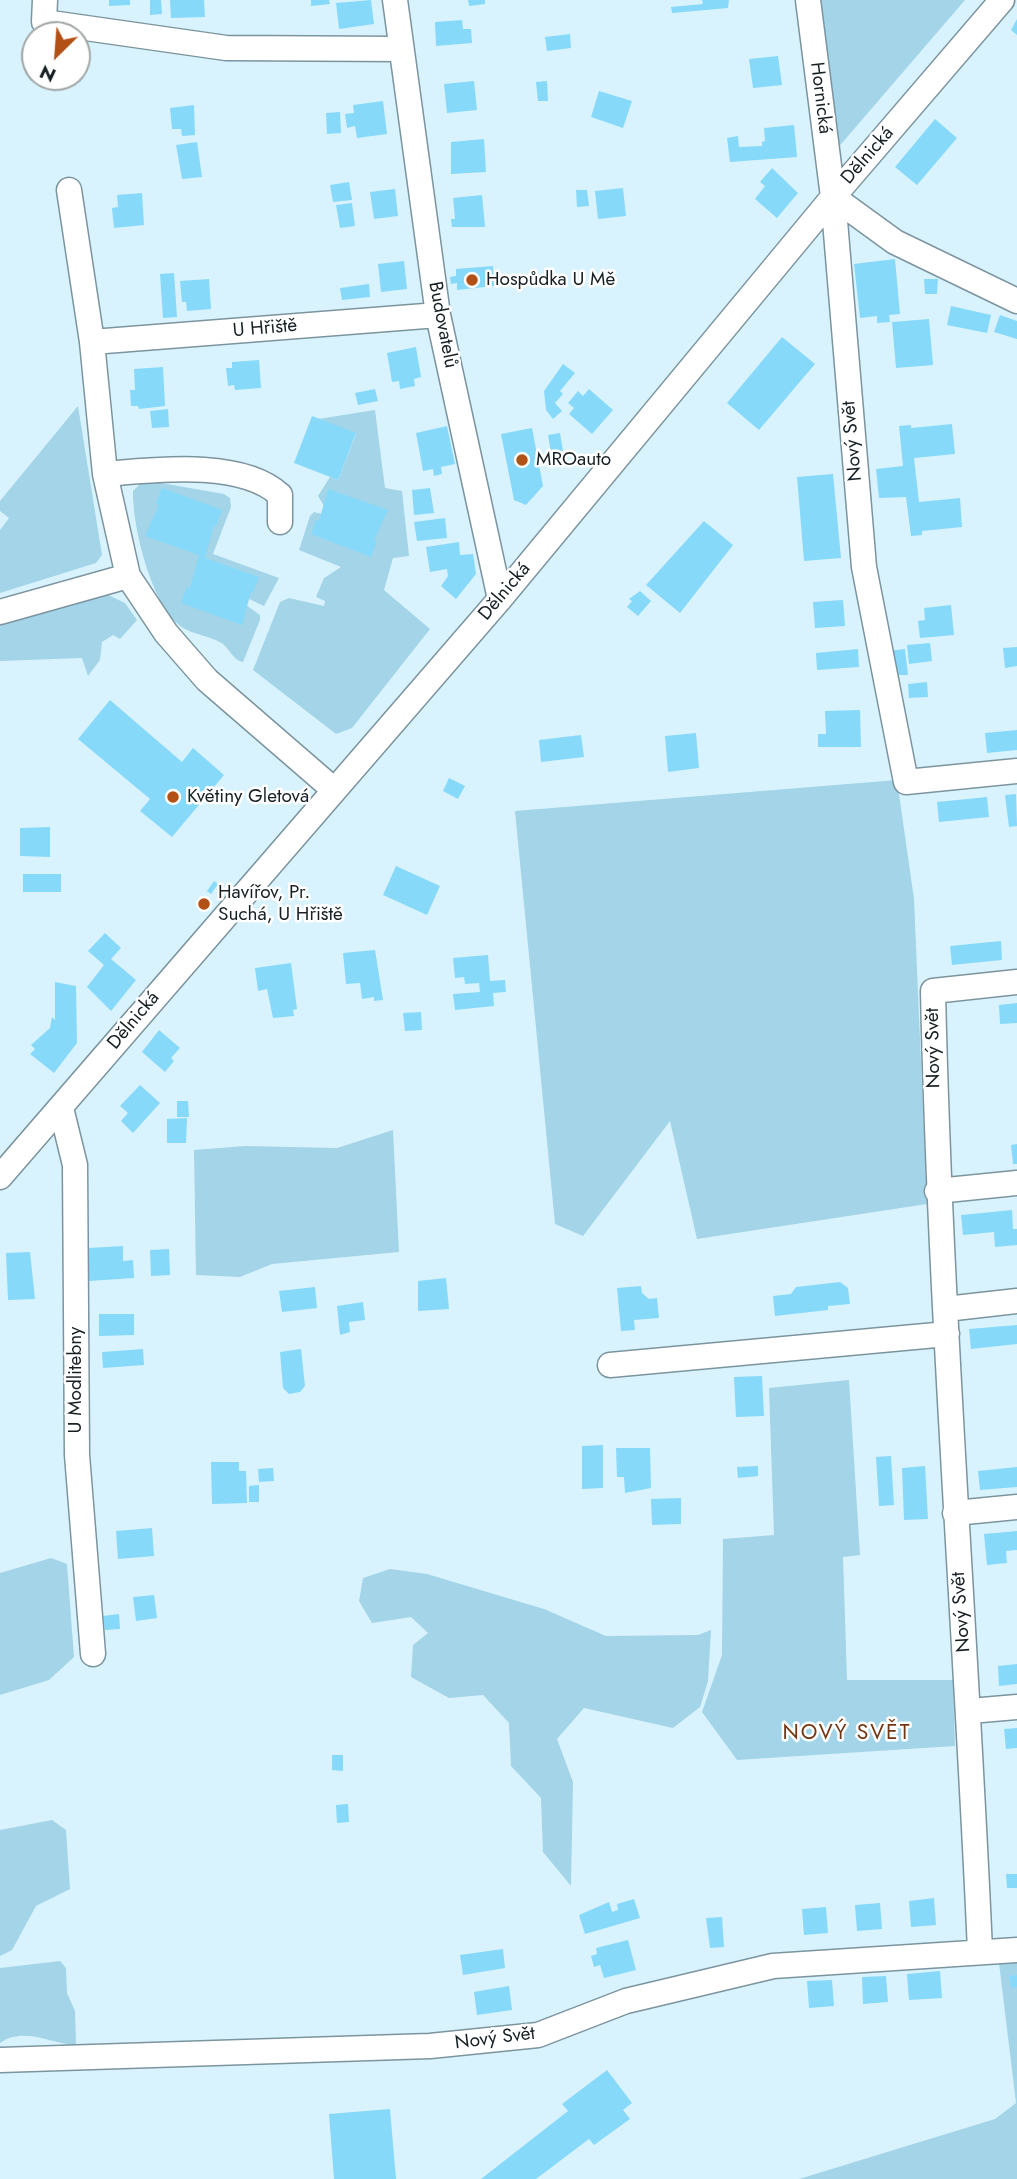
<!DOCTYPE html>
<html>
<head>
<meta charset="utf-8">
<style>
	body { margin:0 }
	#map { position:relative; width:1017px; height:2179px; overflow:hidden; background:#d9f3fe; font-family:Jost,sans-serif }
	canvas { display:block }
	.north { position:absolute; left:21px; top:21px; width:70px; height:70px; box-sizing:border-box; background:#fff; border:2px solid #a2a6a7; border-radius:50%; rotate:205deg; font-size:19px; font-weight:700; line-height:28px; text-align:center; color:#172024 }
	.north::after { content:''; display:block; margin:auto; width:24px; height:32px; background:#b35016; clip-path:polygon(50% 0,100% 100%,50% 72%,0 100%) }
</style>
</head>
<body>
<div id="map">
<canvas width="1017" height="2179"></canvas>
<div class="north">N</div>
</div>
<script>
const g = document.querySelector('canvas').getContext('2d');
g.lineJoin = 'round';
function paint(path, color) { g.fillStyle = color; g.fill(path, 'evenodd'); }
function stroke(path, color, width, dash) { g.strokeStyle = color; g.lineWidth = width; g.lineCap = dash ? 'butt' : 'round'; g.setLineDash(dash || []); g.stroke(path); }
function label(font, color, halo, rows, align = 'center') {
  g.font = font + ' Jost,sans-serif'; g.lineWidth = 5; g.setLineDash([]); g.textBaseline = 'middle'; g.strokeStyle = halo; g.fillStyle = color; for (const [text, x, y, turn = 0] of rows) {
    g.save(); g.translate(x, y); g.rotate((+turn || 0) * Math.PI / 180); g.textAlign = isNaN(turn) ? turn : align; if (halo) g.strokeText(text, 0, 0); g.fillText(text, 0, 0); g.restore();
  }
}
const green = new Path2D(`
	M813 0H965L836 150Z
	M78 406 102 555 96 563 0 593V530L9 518 0 511V501Z
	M375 410 385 488 402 491 409 556 393 558 384 590 430 629 352 728 336 734 253 670 280 602 289 598 324 606 325 601 316 597 324 578 341 567 299 550 310 516 314 512 322 514 324 506 318 496 330 477 338 480 356 434 318 419Z
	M144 480 224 494 230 498 231 507 213 554 279 578 264 606 249 599 246 605 260 615V620L243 662C233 660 230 650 223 644 210 635 190 635 178 624 151 602 132 525 133 491Z
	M102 592 125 603 137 620 120 639 113 635 102 642 100 660 88 676 82 658 0 661V622Z
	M897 780 914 899 927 1204 697 1239 670 1121 583 1236 555 1224 515 811Z
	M393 1130 399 1252 272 1264 240 1277 196 1275 194 1150 245 1146 337 1148Z
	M849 1380 860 1555 843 1557 847 1680H953L955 1746 737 1760 702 1712 722 1655 723 1539 774 1535 769 1388Z
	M51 1558 67 1564 74 1657 49 1680 0 1695V1573Z
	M390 1569 427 1574 544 1609 606 1636 698 1635 711 1630 708 1681 700 1707 673 1728 584 1708 557 1739 573 1782 571 1886 543 1852 541 1798 511 1766 509 1723 483 1695 449 1698 411 1677 413 1645 428 1633 411 1617 372 1623 359 1601 363 1578Z
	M52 1820 66 1830 70 1889 36 1906 12 1950 0 1956V1830Z
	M60 1961 66 1968 67 1993 75 2011 76 2045C51 2044 24 2026 0 2043V1968Z
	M1017 1962V2179H799L995 2119 1016 2103 999 1963Z`);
const building = new Path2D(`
	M109 0H130V5L109 6Z
	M150 0H161L162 14 150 15Z
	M170 0H204L205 17 171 18Z
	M311 0H329L330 4 311 6Z
	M371 0 374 24 339 29 336 3Z
	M468 0H485V4L469 6Z
	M702 0H729L728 8 672 13 671 7 703 4Z
	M1017 19V35L1011 30Z
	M462 20 463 29H471L472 43 436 46 435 22Z
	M570 34 571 48 547 51 545 37Z
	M778 56 782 85 753 88 749 59Z
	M474 81 477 110 447 113 444 84Z
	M547 81 548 101H538L536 82Z
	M599 91 632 101 623 128 591 117Z
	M383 101 387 134 357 138 355 126 347 128 345 114 354 113 353 105Z
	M194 105 195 135 182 136 181 129H172L170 108Z
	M340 112 341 133 327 134 326 113Z
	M935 119 957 138 917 185 895 167Z
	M794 125 797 157 730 162 727 138 738 136 739 147 762 146V142L765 141 764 128Z
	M484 139 486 172 451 174V142Z
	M197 142 202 177 182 179 176 145Z
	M772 168 798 193 777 218 755 199 765 186 760 182Z
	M349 182 352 200 333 202 330 185Z
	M623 188 626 216 598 219 595 191Z
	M395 189 398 216 374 219 370 192Z
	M576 190H587L589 206 577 207Z
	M142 193 144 225 114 228 112 208 118 207 117 195Z
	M482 195 485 227H452L451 219H455L453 198Z
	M352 203 355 226 340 228 336 205Z
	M895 259 900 314 889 315 890 322 877 323V316L860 318 854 264Z
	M404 261 407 289 381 292 378 264Z
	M493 266 494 286 457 290V283L451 284 450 277 456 276V269Z
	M174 273 177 317 163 318 160 274Z
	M209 279 211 309 187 311 186 302H182L180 281Z
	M924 279H938L937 294H925Z
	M369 284 370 297 342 300 340 288Z
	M951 306 991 315 987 333 947 325Z
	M1000 315 1017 321V339L994 332Z
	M929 319 933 365 896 368 892 322Z
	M782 337 815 364 759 430 727 403Z
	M416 347 421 377 414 379 415 386 400 389 399 381 392 382 387 353Z
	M259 360 261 388 235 390 234 385 228 386 226 368H232V362Z
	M563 364 575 373 560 391 563 394 555 403 562 411 553 419 546 410 544 391Z
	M163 367 165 406 139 409 138 406H131L130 390H135L134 369Z
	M375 389 378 401 358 405 355 393Z
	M589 389 613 410 592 434 569 414 574 408 568 403 578 391 583 396Z
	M168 409 169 427 152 428 150 411Z
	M312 416 356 433 338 480 294 463Z
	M952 424 955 454 914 458 919 502 960 498 962 527 922 531V535L911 536 906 497 879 498 876 469 903 466 899 426 911 425V428Z
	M447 426 455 464 441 467 442 474 434 476 433 469 423 471 416 433Z
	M532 428 543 486 526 505 514 500 501 434Z
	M560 433 563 451 551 453 548 435Z
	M833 474 841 558 804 561 797 477Z
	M162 488 222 510 216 526 214 525 205 558 259 577 253 593 251 592 242 625 181 603 187 587 190 588 199 555 145 536 159 505 156 504Z
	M430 488 434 513 414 515 412 490Z
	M328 489 388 510 374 540 377 541 371 557 311 534 316 520 319 521Z
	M445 518 447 538 417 541 414 522Z
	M704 521 733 545 680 613 646 585Z
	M459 542 460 555 473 554 476 574 456 599 441 586 448 576 447 569 430 572 426 547Z
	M640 591 651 601 638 616 627 607 632 601 629 599Z
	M843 600 845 626 815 628 813 602Z
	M951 605 954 635 920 638 918 621 925 620 924 608Z
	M930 643 932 661 909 664 907 645Z
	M1017 647V666L1005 668 1003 648Z
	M858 649 859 667 817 670 816 653Z
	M905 649 908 675H892L887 651Z
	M927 682 928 697 909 698 908 684Z
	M110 700 182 762 193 748 224 775 172 837 140 811 150 799 78 739Z
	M860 710 861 747H818V734H826L825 711Z
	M1017 730V750L987 753 985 733Z
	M696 733 699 768 668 772 665 736Z
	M581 735 584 757 541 762 539 740Z
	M449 778 465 786 458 799 443 791Z
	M1016 794 1017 826 1009 827 1005 795Z
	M987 797 989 817 939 822 937 802Z
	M50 827V857L20 856V828Z
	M396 866 440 886 427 915 383 895Z
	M23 874H61V892H23Z
	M214 881 218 884 211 894 207 891Z
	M105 933 121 948 111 959 136 980 111 1011 87 987 104 965 88 951Z
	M1001 941 1002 960 952 965 950 946Z
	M375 950 383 1000 374 1001V997L362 999 360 983 346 984 343 953Z
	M488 955 490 981 505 980 506 992 493 993 494 1006 455 1010 453 994 480 992 479 983 465 984 464 977 455 978 453 958Z
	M291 963 297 1009 293 1010 294 1016 273 1018 267 989 258 991 255 968Z
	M55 982 76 986 77 1043 54 1073 30 1054 35 1049 31 1045 50 1028 52 1017 55 1020Z
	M1017 1003V1023L1000 1024 999 1005Z
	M421 1012 422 1030 405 1031 403 1013Z
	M159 1030 180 1048 171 1058 174 1061 165 1072 142 1052Z
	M140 1085 160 1103 133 1133 121 1121 128 1113 120 1106Z
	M177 1101H188L189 1117H177Z
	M187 1118 186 1143H167V1119Z
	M1017 1144V1164H1013L1011 1145Z
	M1012 1210 1013 1229H1017V1245L995 1247 994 1232 963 1235 961 1215Z
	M123 1246V1261L133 1260 134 1278 89 1281 88 1248Z
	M169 1249 170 1275 151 1276 150 1250Z
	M30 1252 35 1299 8 1300 6 1253Z
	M446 1278 449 1309 418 1311V1281Z
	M840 1282 848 1288 850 1304 828 1306V1310L775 1316 773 1296 791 1294 796 1287Z
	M641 1286 642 1293 649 1299 657 1298 659 1318 634 1320 635 1330 621 1331 617 1288Z
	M315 1287 317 1308 282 1312 279 1291Z
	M363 1302 365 1320 349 1322 350 1332 340 1335 337 1306Z
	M99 1314H134V1335L99 1336Z
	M1017 1325V1344L971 1349 969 1329Z
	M143 1349 144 1365 103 1368 102 1352Z
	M301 1349 305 1386 300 1392 289 1394 283 1388 280 1352Z
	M762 1376 764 1416 736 1417 734 1377Z
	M603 1445V1488L582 1489V1446Z
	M616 1448H650L651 1488 625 1493 624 1477H617Z
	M891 1456 894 1505 879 1506 876 1457Z
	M211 1462H239V1471H246L247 1503 212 1504Z
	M758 1466V1476L738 1478 737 1467Z
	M925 1466 928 1519 904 1520 902 1468Z
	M1017 1467V1487L980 1490 978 1471Z
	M273 1468 274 1481 259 1482 258 1469Z
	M259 1485V1502H249V1486Z
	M681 1498V1524L652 1525 651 1499Z
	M152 1528 154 1556 118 1559 116 1531Z
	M1017 1531V1550L1006 1551 1007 1563 987 1565 984 1534Z
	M154 1595 157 1618 136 1621 133 1597Z
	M119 1614 120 1629 105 1630 103 1616Z
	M1017 1664V1684L999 1686 998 1666Z
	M1017 1728V1748L1006 1749 1004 1729Z
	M332 1755H343V1771L332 1770Z
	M348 1804 349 1822 337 1823 336 1805Z
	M1006 1874H1017V1888H1007Z
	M934 1898 936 1925 911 1927 909 1901Z
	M634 1899 640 1918 585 1934 579 1915 609 1902 612 1912 618 1910 617 1904Z
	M880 1903 882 1929 857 1931 855 1905Z
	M826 1907 828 1933 804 1935 802 1909Z
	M722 1917 724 1947 710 1948 706 1918Z
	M628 1940 636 1970 604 1978 600 1965 594 1967 591 1956 597 1954 596 1948Z
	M503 1949 505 1968 463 1975 460 1955Z
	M940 1971 942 1998 909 2000 907 1974Z
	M1017 1975V1987L1011 1988 1009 1976Z
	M886 1976 888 2002 863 2004 862 1977Z
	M832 1980 834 2006 809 2008 807 1981Z
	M509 1986 512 2010 477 2015 474 1992Z
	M607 2070 632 2103 623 2110 630 2119 594 2145 589 2139 536 2179H481L568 2111 562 2104Z
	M390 2109 396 2179H334L329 2114Z`);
const minor = new Path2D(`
	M45 0 44 22 226 48 401 49
	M395 0 438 315 500 599
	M808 0 833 197 864 567 906 782 1017 771
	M69 190 92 342 105 474 128 576 166 633 207 680 333 789
	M833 197 895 242 1017 301
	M92 342 438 315
	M105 474C154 470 241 459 280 495V522
	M0 612 128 576
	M61 1108 75 1165 77 1455 93 1654
	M0 1177 500 599 833 197 1002 0
	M937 1191 1017 1183
	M946 1309 1017 1301
	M610 1365 947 1334
	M955 1513 1017 1507
	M970 1711 1017 1707
	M980 1951C966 1631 940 1311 933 991L1017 982
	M0 2060 430 2046 538 2035 626 2001 773 1966 1017 1950`);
const markers = [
	[472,280,7,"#b35016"],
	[522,460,7,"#b35016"],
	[173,797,7,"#b35016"],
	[204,904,7,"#b35016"]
];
const streetNames = [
	["Hornická",820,98,83],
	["Dělnická",868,156,-49],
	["Budovatelů",442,325,79],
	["U Hřiště",265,329,-5],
	["Nový Svět",853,441,-95],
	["Dělnická",505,592,-50],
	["Dělnická",134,1021,-50],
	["Nový Svět",934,1048,-91],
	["U Modlitebny",76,1380,-90],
	["Nový Svět",962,1612,-94],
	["Nový Svět",495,2039,-7]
];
const poiNames = [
	["Hospůdka U Mě",486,280],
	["MROauto",536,460],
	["Květiny Gletová",187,797],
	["Havířov, Pr.",218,893],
	["Suchá, U Hřiště",218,915]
];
const neighbourhoodNames = [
	["NOVÝ SVĚT",847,1734]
];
paint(green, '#a3d4e8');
paint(building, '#87d9fa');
stroke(minor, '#7c949f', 27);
stroke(minor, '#fff', 24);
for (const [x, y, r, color] of markers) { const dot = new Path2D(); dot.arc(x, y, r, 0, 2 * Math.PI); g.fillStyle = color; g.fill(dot); stroke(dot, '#fff', 2.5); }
label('19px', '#172024', '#fff', streetNames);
label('19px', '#172024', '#fff', poiNames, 'left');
g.letterSpacing = '2px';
label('21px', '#743512', '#fff', neighbourhoodNames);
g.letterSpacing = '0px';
</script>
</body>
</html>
